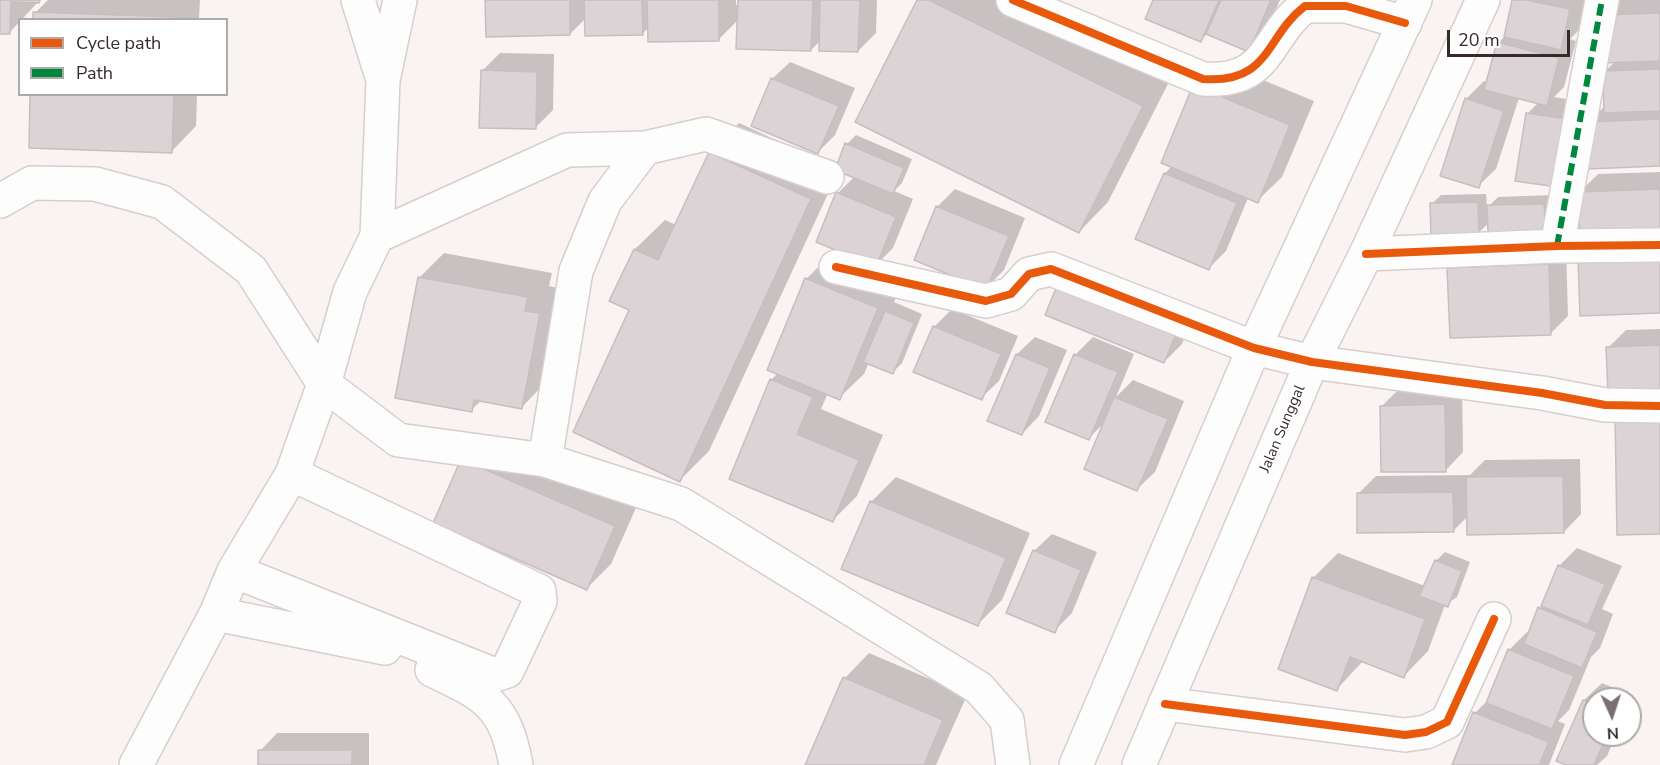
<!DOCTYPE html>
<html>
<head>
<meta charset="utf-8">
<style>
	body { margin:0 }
	#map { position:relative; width:1660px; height:765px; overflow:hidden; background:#f9f3f2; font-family:"Nunito Sans",sans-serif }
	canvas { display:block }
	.legend { position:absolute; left:18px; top:18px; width:210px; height:78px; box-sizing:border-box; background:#fff; border:2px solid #afaaaa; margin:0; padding:8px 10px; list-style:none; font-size:18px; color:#362a2a }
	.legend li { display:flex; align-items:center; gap:12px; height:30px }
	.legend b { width:30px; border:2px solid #afaaaa }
	.north { position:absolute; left:1582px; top:687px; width:60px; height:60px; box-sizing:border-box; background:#fff; border:2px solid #afaaaa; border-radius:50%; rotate:177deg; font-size:16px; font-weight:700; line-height:24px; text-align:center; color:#362a2a }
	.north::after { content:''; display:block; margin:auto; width:21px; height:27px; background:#7a7070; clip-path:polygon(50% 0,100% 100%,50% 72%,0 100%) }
	.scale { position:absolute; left:1447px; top:30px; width:123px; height:27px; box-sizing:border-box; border:3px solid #362a2a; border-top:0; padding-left:8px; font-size:18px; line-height:21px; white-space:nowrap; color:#362a2a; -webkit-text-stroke:4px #fff; paint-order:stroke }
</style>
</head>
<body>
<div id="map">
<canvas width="1660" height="765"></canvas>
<ul class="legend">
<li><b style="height:8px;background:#e8590c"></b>Cycle path</li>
<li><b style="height:8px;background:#00873e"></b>Path</li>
</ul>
<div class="north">N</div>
<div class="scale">20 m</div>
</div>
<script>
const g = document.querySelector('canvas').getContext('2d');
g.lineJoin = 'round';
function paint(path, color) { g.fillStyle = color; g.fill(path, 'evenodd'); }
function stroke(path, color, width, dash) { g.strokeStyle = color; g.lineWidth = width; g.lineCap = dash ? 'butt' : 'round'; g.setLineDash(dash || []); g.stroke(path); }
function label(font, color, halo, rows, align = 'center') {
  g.font = font + ' "Nunito Sans",sans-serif'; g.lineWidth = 4.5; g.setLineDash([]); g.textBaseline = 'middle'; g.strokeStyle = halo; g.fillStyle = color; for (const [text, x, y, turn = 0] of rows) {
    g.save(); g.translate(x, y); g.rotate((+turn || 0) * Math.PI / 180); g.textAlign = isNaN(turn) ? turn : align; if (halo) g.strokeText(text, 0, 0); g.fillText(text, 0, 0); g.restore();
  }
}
const shadow = new Path2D(`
	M0 0H40L10 32H0Z
	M48 0H200L199 20H34L35 13Z
	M486 0H736V5H739V0H877L876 33 858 51 821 40 811 50 738 20 719 39 649 27 642 34 586 18 570 34Z
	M919 0H1018L1172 76 1108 202 1079 232Z
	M1155 0H1280L1266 32 1249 50 1208 33 1201 40Z
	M1514 0H1585L1579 30 1570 39 1576 41 1564 87 1554 97 1585 102 1574 168 1527 114 1538 103 1519 98 1496 169 1478 186 1466 99 1484 81 1488 83 1498 43 1506 35Z
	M1619 0H1660V165L1588 122 1606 105 1604 72 1616 61 1603 16Z
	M500 53 554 54 553 110 535 128 482 71Z
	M790 62 855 88 835 135 818 152 772 79Z
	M1219 62 1314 101 1282 177 1257 201 1248 198 1226 251 1209 268 1137 238 1165 173 1172 166 1195 86Z
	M32 94H197L196 126 172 151Z
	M739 123 837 168 847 144 856 135 912 159 902 183 894 191 913 199 893 248 876 265 838 193 854 177 839 170 709 451 680 480 631 309 611 300 635 249 665 220 676 225 710 152Z
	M1660 172V233L1580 192 1598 174Z
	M955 189 1025 218 1004 270 986 288 937 207Z
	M1486 194 1487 208 1498 197 1553 195 1554 220 1489 223 1478 233 1432 204 1441 195Z
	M1566 247 1568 316 1550 334 1449 268 1467 251Z
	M444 253 552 273 549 286 563 289 546 382 522 407 482 400 471 410 419 278Z
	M831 255 902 284 894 302 922 314 902 363 893 372 869 362 864 374 839 398 828 393 821 409 883 435 857 496 833 520 771 380 778 373 806 279Z
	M952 309 1018 336 999 381 981 398 934 327Z
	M1195 312 1182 344 1164 362 1047 314Z
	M1660 329V533L1617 412 1608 348 1626 330Z
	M1035 337 1067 350 1039 416 1022 434 1017 354Z
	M1093 337 1134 354 1116 397 1133 380 1184 401 1155 472 1137 489 1105 422 1089 438 1075 355Z
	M1462 387 1463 452 1446 470 1382 406 1399 389Z
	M487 435 639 501 611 564 587 588 462 460Z
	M1580 459 1581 514 1564 532 1468 516 1453 531 1358 494 1376 476 1470 475 1485 460Z
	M896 477 1030 533 1002 600 978 624 871 502Z
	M1052 534 1097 552 1072 613 1054 631 1034 551Z
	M1577 548 1622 566 1602 609 1613 614 1600 648 1591 657 1569 710 1558 721 1565 724 1549 765H1453L1475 713 1491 697 1509 650 1527 632 1530 633 1559 566Z
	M1445 552 1470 562 1457 597 1445 605 1428 651 1404 676 1363 661 1337 689 1313 578 1338 553 1425 586 1436 561Z
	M869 653 967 695 936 765H807L845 678Z
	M1602 683 1633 696 1630 702V699H1594V735H1616L1607 756 1597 765H1570L1558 760 1584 700Z
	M277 733H369V765H260V751Z`);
const building = new Path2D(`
	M0 0H40L39 3 11 2 10 34H0Z
	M485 0H570V35L486 37Z
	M584 0H642L643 35 585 36Z
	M647 0H719V41L648 42Z
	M738 0H813L811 51 736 49Z
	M820 0H860L858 52 819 51Z
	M917 0H929L1143 106 1079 233 855 122Z
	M1153 0H1219L1201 42 1145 19Z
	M1221 0H1271L1249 52 1206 34Z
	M1512 0H1526L1570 9 1561 50 1504 37Z
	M33 12 176 17V20H33Z
	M1660 13V61L1602 63 1601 15Z
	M1497 42 1559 58 1547 106 1484 90Z
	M1660 69V111L1604 113 1603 71Z
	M481 70 537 72 536 129 479 128Z
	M771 78 839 106 818 154 751 126Z
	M1193 85 1290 125 1258 203 1161 163Z
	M30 94H174L172 153 29 148Z
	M1465 98 1504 111 1479 188 1440 176Z
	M1526 113 1568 119 1557 187 1515 181Z
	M1660 119V166L1587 169 1586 122Z
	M845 143 904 168 893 194 835 170Z
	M709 152 811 199 680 482 573 432 629 310 609 301 634 249 658 260Z
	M1164 173 1237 203 1209 270 1135 239Z
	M1660 189V234L1580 237 1578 192Z
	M836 192 896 217 876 267 816 242Z
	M1478 202 1479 235 1431 237 1430 203Z
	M1544 204 1546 231 1488 232 1487 205Z
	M936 206 1009 236 986 290 914 260Z
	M1660 255V313L1580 316 1578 258Z
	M1549 264 1551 335 1450 338 1447 268Z
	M418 277 528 297 525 311 540 313 522 409 474 400 472 412 395 398Z
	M805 278 878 308 840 400 767 370Z
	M1059 281 1178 329 1164 363 1045 315Z
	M885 311 914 323 893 374 863 362Z
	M933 326 1001 354 982 400 913 372Z
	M1660 345V392L1608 394 1606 347Z
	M1016 354 1050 368 1022 435 987 421Z
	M1074 354 1118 372 1089 440 1045 422Z
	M770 379 813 397 797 434 859 460 833 522 729 479Z
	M1114 397 1168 419 1137 491 1084 469Z
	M1445 404 1446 472H1381L1380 406Z
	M1660 411V534L1617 535 1615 412Z
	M461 459 615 526 587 590 433 523Z
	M1563 476 1564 533 1467 535 1466 477Z
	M1453 492 1454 532 1357 533V493Z
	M870 501 1006 558 978 626 841 569Z
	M1033 550 1081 570 1055 633 1006 613Z
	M1435 560 1462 571 1448 607 1419 596Z
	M1558 565 1605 584 1588 625 1541 606Z
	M1312 577 1425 619 1404 678 1350 657 1337 691 1278 669Z
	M1538 607 1597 632 1582 668 1524 644Z
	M1508 649 1574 676 1552 729 1486 703Z
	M843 677 943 720 924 765H805Z
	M1583 700 1594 704V735H1607L1594 765H1566L1556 761Z
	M1473 712 1549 742 1539 765H1452Z
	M258 750H352V765H258Z`);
const minor = new Path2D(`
	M358 0 383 80
	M1013 0 1203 79C1271 84 1265 36 1305 6H1346L1405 23
	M0 201 32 183 95 184 162 202 251 270 324 384 398 440 545 460 681 504 979 688 1007 720 1013 765
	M377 236 567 150 645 148 706 134 827 177
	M1557 246 1602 0
	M1366 254 1557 246 1660 245
	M836 267 986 301 1011 294 1029 274 1051 269 1254 348 1312 362 1542 393 1605 405 1660 406
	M545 460 576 271 605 201 645 148
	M234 571 495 675 507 671 540 601 539 591 292 474
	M216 614 385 648
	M432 670C485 695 505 704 516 765
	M1165 704 1405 735 1426 732 1447 722 1494 619
	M136 765 216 614 234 571 292 474 324 384 350 292 377 236 383 80 400 0`);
const major = new Path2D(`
	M1076 765 1254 348 1415 0
	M1139 765 1312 362 1366 254 1483 0`);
const quiet = new Path2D(`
	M1557 246 1602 0`);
const cycleway = new Path2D(`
	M1013 0 1203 79C1271 84 1265 36 1305 6H1346L1405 23
	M1366 254 1557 246 1660 245
	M836 267 986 301 1011 294 1029 274 1051 269 1254 348 1312 362 1542 393 1605 405 1660 406
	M1165 704 1405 735 1426 732 1447 722 1494 619`);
const streetNames = [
	["Jalan Sunggal",1283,429,-67]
];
paint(shadow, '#0003');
paint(building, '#dbd3d5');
stroke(building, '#c6bec0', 1.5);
stroke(minor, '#d7cecd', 36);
stroke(major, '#d7cecd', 36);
stroke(minor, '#fefdfd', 33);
stroke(major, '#fefdfd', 33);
stroke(quiet, '#00873e', 6, [12, 6]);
stroke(cycleway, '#e8590c', 8);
label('15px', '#362a2a', '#fff', streetNames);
</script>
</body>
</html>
